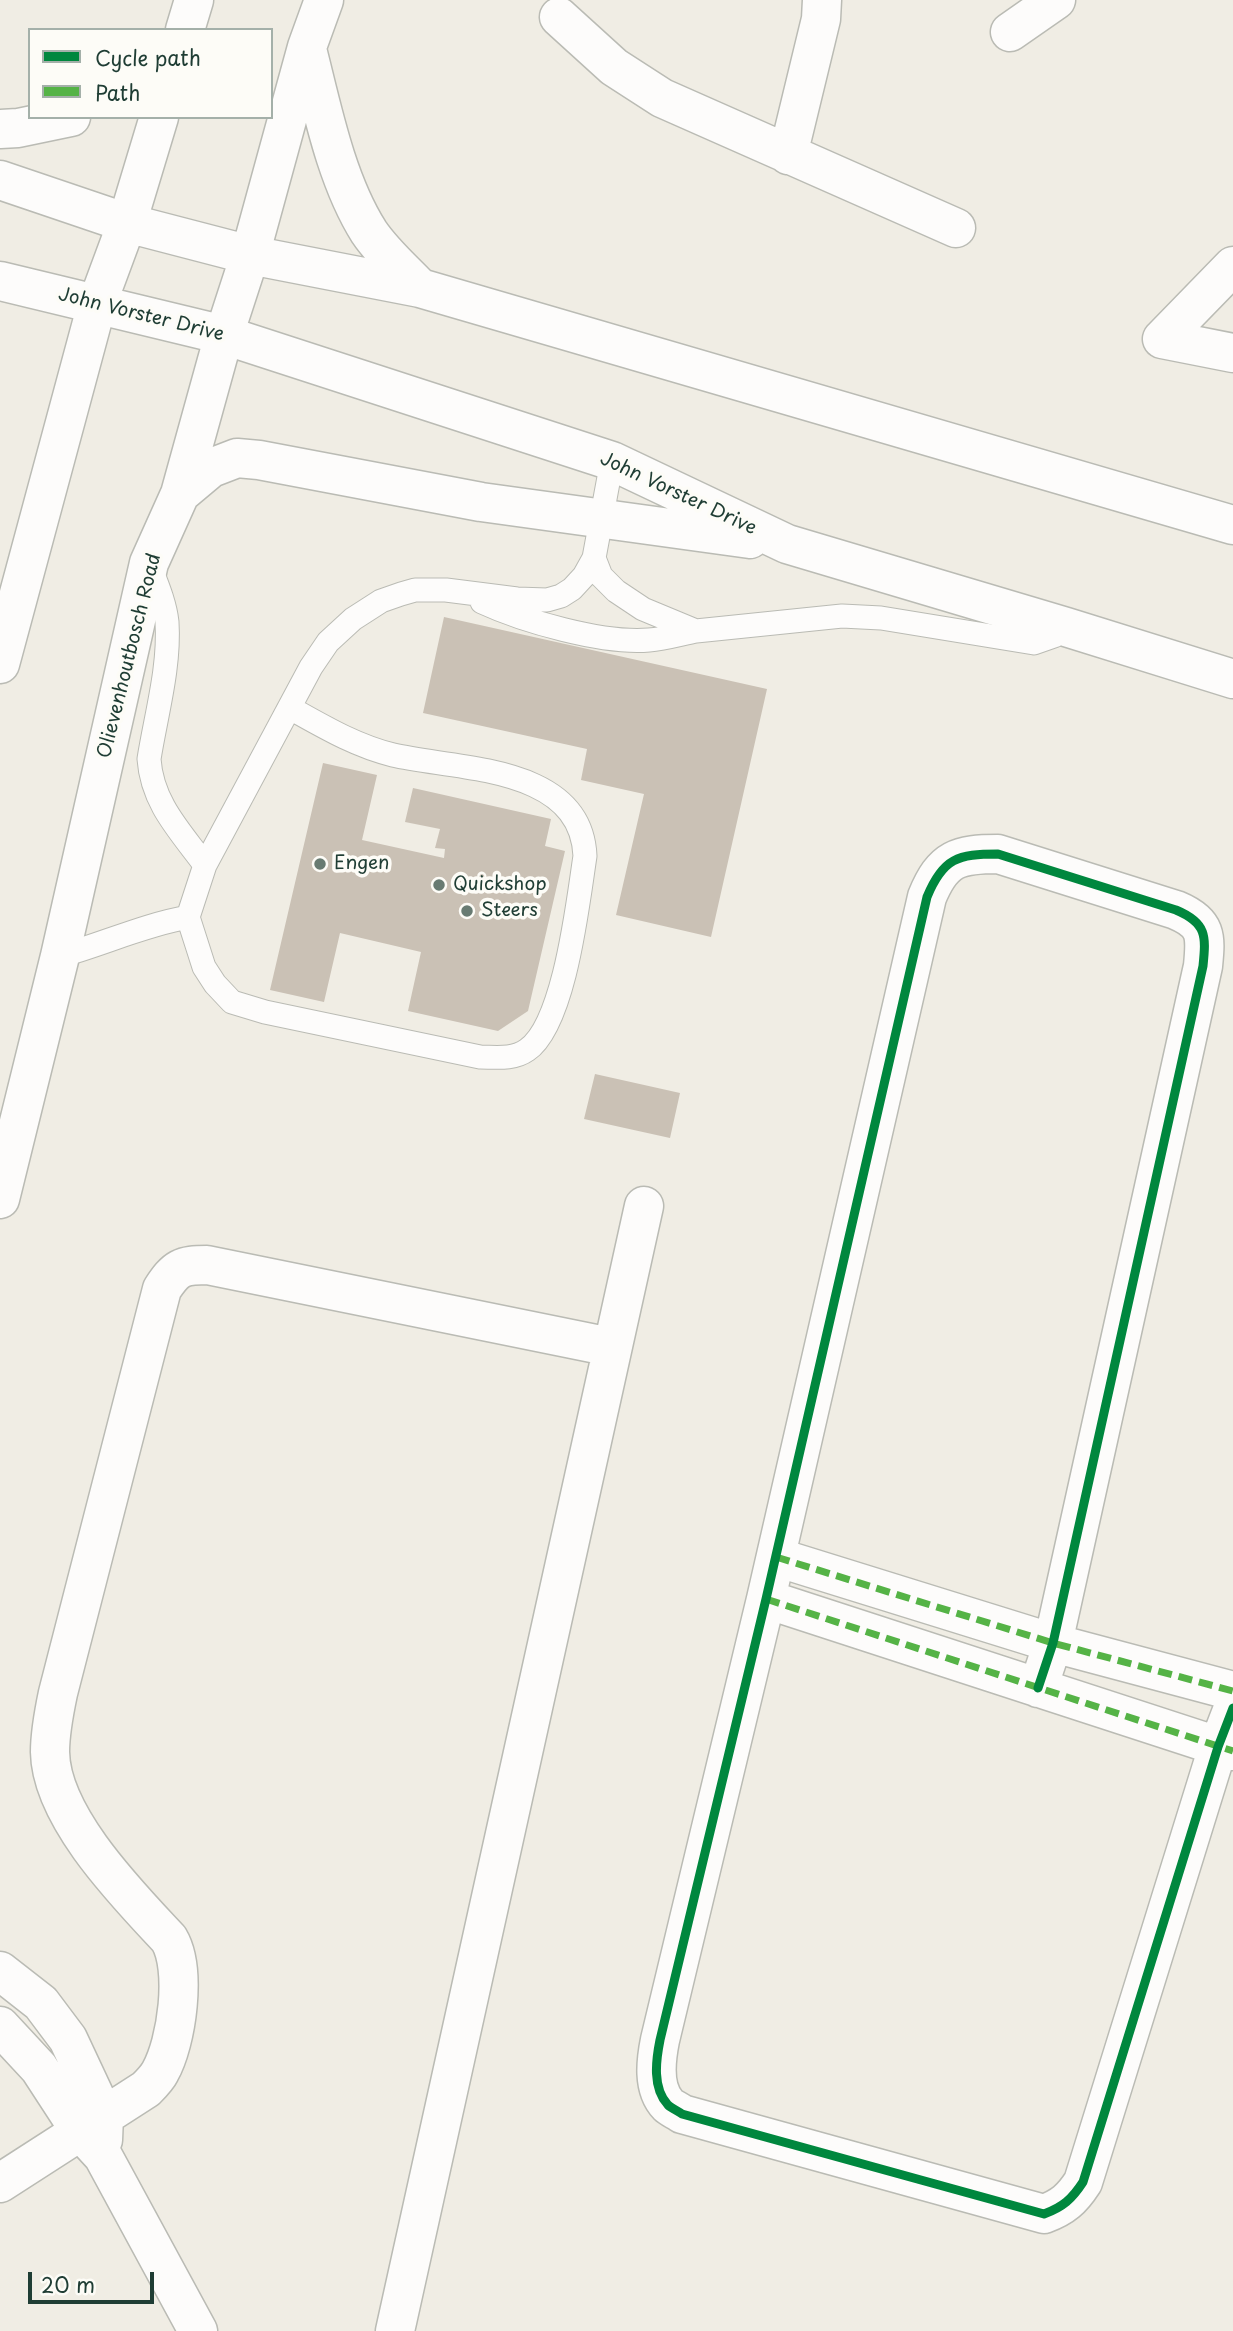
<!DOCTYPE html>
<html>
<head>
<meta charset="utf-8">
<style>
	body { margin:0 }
	#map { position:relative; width:1233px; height:2331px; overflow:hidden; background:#f0ede4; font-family:"Playpen Sans",sans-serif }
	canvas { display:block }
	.legend { position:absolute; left:28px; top:28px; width:245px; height:91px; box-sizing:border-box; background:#fdfcf7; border:2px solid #a4b0a9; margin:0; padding:9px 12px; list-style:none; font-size:21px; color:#1f3d34 }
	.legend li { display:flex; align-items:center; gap:14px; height:35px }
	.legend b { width:35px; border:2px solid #a4b0a9 }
	.scale { position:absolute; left:28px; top:2272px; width:126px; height:32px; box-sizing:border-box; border:4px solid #1f3d34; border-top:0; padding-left:9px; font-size:21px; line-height:24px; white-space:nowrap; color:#1f3d34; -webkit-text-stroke:5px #fdfcf7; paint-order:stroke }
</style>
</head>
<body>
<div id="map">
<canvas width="1233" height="2331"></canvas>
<ul class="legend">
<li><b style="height:9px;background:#00873e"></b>Cycle path</li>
<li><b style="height:9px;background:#55b346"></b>Path</li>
</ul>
<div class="scale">20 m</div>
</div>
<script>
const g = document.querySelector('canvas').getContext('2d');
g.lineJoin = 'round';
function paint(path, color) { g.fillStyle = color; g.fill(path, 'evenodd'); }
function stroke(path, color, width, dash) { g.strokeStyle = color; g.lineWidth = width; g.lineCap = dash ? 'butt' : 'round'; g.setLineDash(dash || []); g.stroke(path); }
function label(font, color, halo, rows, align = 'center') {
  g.font = font + ' "Playpen Sans",sans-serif'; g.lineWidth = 7; g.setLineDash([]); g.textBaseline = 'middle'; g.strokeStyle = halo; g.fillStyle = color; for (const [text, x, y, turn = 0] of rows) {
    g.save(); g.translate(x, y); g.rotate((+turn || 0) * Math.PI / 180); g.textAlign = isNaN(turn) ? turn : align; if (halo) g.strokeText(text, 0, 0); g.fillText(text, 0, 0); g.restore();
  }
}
const building = new Path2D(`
	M444 617 767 689 711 937 616 915 644 794 581 780 587 749 423 713Z
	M323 763 377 775 362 840 444 858 445 849 435 848 440 829 405 822 413 788 551 819 545 846 565 851 528 1011 498 1031 408 1011 421 952 340 933 324 1002 270 990Z
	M595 1074 680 1093 670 1138 584 1119Z`);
const lane = new Path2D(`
	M594 558 601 576 616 591 643 609 696 631 842 616 881 618 1034 643 1054 636 1066 627
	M151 569C158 587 165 604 167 622 170 667 156 715 149 759 152 803 180 831 205 865
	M482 602C523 621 603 644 649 640 664 639 681 634 696 631
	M290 708C324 727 356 746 393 755 458 770 581 765 585 856 578 901 565 1024 527 1050 513 1060 495 1057 480 1057L265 1012 232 1002 215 984 204 967 188 917 205 865 311 667 328 642 353 619 381 601 401 594 415 590H446L517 599 547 600 561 596 572 589 584 576 594 558 612 461
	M60 956C103 944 144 925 188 917`);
const street = new Path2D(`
	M559 17 614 67 662 98 956 228
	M1010 32 1056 0
	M788 155 821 19 822 0
	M1162 339 1233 266
	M1162 339 1233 353
	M776 1557 1053 1643 1233 1691
	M766 1599 1233 1751
	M1038 1688 1053 1643 1203 966C1206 936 1207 923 1176 910L998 854C958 854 943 858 927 897L766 1599 660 2040C656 2060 652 2088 668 2105 671 2108 678 2111 682 2114L1044 2214C1063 2207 1072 2199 1083 2182L1218 1747 1233 1708
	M0 1971 41 2003 68 2039 104 2116 103 2140
	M0 2026 39 2068 80 2131 103 2156 198 2331
	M0 2183 146 2089C151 2084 157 2078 160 2072 177 2042 187 1969 169 1939 127 1894 51 1817 50 1752 50 1732 54 1712 58 1693L162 1289C176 1268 181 1265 207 1265L611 1347
	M395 2331 644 1206`);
const secondary = new Path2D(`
	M185 30 194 0
	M307 49C322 108 336 180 369 232 383 253 403 270 420 288
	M0 129 18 128 71 117
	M0 180 127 223 250 255 420 288 1233 525
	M0 281 224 335 612 461 787 544 1066 627 1233 679
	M180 494 211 468 237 458 259 460 481 502 750 539
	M0 664 97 304 127 223 159 117
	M0 1199 60 956 149 563 180 494 224 335 250 255 307 47 324 0`);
const quiet = new Path2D(`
	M776 1557 1053 1643 1233 1691
	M766 1599 1233 1751`);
const cycleway = new Path2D(`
	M1038 1688 1053 1643 1203 966C1206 936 1207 923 1176 910L998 854C958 854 943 858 927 897L766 1599 660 2040C656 2060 652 2088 668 2105 671 2108 678 2111 682 2114L1044 2214C1063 2207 1072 2199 1083 2182L1218 1747 1233 1708`);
const markers = [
	[320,864,7,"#687b72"],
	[439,885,7,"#687b72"],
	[467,911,7,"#687b72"]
];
const streetNames = [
	["John Vorster Drive",141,315,14],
	["John Vorster Drive",678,494,25],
	["Olievenhoutbosch Road",130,656,-76]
];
const poiNames = [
	["Engen",334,864],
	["Quickshop",453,885],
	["Steers",481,911]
];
paint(building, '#cac1b5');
stroke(lane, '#babbb4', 25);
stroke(street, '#babbb4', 41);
stroke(secondary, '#babbb4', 41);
stroke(lane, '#fdfcfb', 23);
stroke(street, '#fdfcfb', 38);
stroke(secondary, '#fdfcfb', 38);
stroke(quiet, '#55b346', 7, [14, 7]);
stroke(cycleway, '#00873e', 9);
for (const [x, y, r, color] of markers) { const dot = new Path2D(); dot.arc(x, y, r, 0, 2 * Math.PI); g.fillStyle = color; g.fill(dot); stroke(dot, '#fdfcf7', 2.5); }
label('19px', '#1f3d34', '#fdfcf7', streetNames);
label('19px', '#1f3d34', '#fdfcf7', poiNames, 'left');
</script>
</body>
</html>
